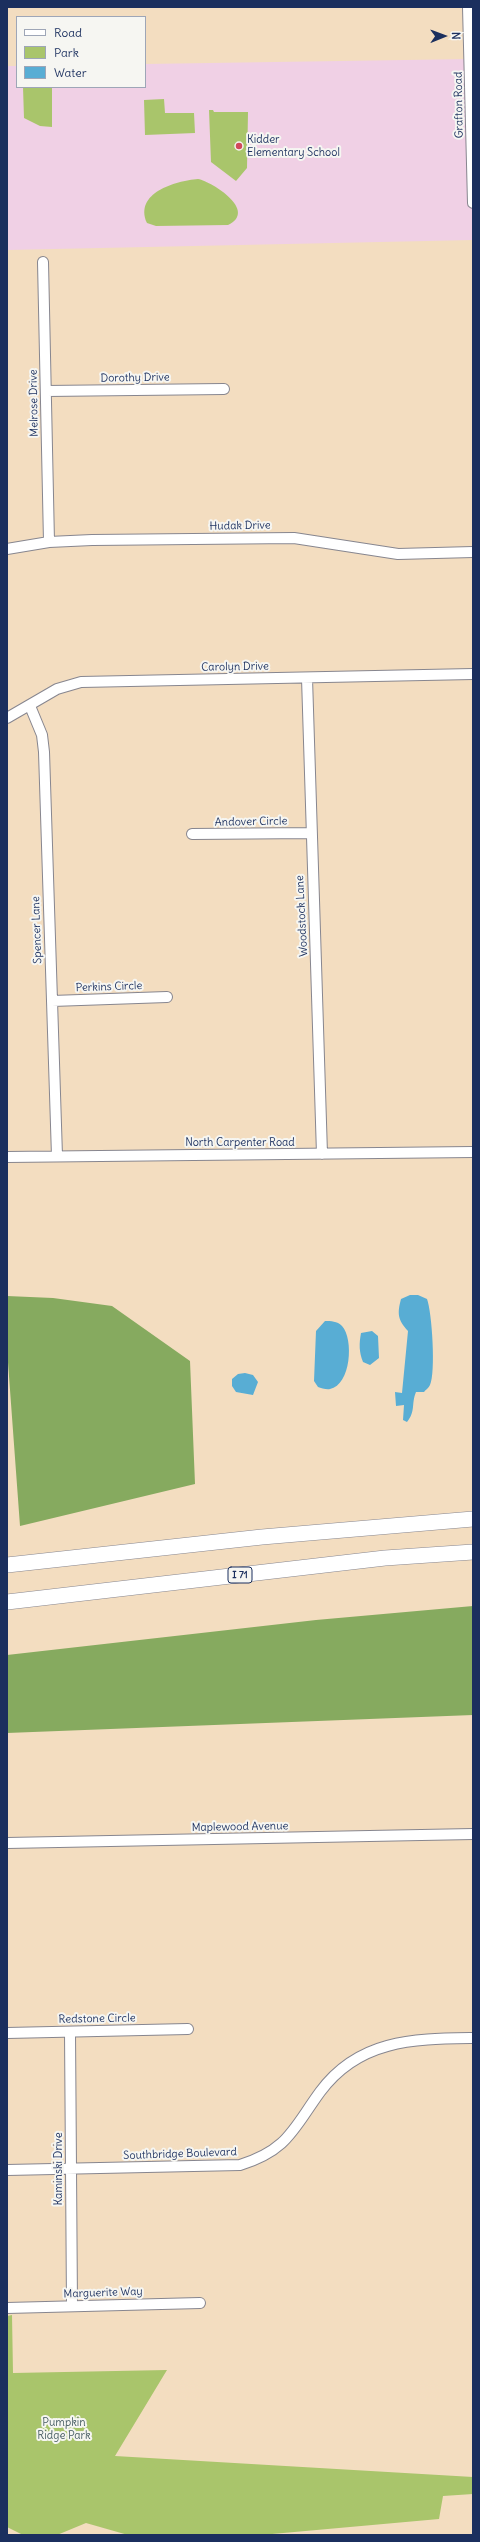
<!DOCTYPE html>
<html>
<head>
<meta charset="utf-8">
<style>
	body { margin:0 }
	#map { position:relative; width:480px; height:2542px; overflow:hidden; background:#f3ddc0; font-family:Delius,sans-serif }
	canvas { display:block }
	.frame { position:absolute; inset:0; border:8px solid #1b2f5e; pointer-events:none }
	.legend { position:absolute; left:16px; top:16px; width:130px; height:72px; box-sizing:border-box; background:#f6f6f2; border:1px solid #9ea6b7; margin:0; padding:5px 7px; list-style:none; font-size:12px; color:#1b2f5e }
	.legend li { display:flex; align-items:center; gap:8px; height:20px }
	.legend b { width:20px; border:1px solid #9ea6b7 }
	.north { position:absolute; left:424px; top:16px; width:40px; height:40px; -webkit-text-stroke:3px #f6f6f2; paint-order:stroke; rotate:89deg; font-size:11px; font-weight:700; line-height:16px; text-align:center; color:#1b2f5e }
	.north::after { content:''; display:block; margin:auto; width:14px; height:18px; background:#1b2f5e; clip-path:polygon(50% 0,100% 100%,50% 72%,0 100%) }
</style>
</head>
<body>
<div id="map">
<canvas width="480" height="2542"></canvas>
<div class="frame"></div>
<ul class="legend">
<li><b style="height:5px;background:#fff"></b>Road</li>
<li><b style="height:11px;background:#a9c56b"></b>Park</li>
<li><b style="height:11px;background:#58add4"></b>Water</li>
</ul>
<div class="north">N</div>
</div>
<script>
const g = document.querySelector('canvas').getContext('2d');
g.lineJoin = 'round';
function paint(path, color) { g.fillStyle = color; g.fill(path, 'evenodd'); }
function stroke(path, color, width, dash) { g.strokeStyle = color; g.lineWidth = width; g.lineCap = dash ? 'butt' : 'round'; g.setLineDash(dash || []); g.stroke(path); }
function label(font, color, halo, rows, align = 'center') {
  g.font = font + ' Delius,sans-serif'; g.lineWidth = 4; g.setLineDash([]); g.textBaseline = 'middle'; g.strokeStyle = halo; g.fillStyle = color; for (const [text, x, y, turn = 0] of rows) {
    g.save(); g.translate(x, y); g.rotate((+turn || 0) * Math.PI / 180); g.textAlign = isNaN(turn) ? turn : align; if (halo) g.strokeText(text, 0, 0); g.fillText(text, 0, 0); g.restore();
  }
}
const built = new Path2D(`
	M470 59 473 240 7 250V66H17V87H145V64Z`);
const green = new Path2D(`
	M23 87H52V127L40 126 24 118Z
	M164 99 165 113H194L195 133 145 135 144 100Z
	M209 110H213L214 112H248L247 168 236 181 211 162Z
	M198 179C213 182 258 211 228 225L156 226 147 223C134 193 175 181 198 179Z
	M12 2315 13 2373 167 2370 115 2456 473 2477V2494L443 2496 439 2519 261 2535H128L86 2523 57 2535H23L7 2527V2316Z`);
const forest = new Path2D(`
	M7 1296 53 1298 112 1306 190 1361 195 1484 20 1526 7 1349Z
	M473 1606V1715L7 1733V1655L316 1620Z`);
const water = new Path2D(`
	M410 1295H418L427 1299C432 1312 436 1373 430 1385 429 1388 425 1390 424 1392H416C411 1404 416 1411 407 1422L403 1420 404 1405 396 1406 395 1392 402 1393 408 1331C398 1320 397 1314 401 1299Z
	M325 1321C331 1321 337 1321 342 1326 354 1339 351 1385 330 1389 327 1390 321 1388 318 1387L314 1381 316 1331Z
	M372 1331 378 1336 379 1358 370 1365 363 1362C359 1352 359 1344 361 1333Z
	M245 1373 253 1375 258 1382 253 1395 236 1392 232 1386V1379L238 1374Z`);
const minor = new Path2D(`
	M468 7 473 203
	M43 262 49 542
	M46 391 224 389
	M7 549 49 542 92 540 294 538 398 554 473 552
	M307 678 322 1154
	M30 706 42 735 44 752 57 1156
	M7 718 57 689 81 682 473 674
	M192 834 311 833
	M52 1001 167 997
	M7 1157 473 1152
	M7 1843 473 1834
	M70 2032 72 2306
	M7 2033 188 2029
	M7 2170 240 2165C288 2150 293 2129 320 2092 359 2039 414 2039 473 2038
	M7 2308 200 2303`);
const highway = new Path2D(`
	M7 1565 262 1537 473 1519
	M7 1602 385 1558 473 1552`);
const markers = [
	[239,146,4,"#d1495b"]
];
const shields = [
	[240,1575,24]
];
const shieldNames = [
	["I 71",240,1575]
];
const streetNames = [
	["Grafton Road",459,105,-91],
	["Dorothy Drive",135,378,-1],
	["Melrose Drive",34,403,-91],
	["Hudak Drive",240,526,-1],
	["Carolyn Drive",235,667,-1],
	["Andover Circle",251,822,-1],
	["Woodstock Lane",302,916,-93],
	["Spencer Lane",37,930,-92],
	["Perkins Circle",109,987,-2],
	["North Carpenter Road",240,1143],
	["Maplewood Avenue",240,1827,-1],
	["Redstone Circle",97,2019,-1],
	["Southbridge Boulevard",180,2154,-2],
	["Kaminski Drive",59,2169,-90],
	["Marguerite Way",103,2293,-2]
];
const poiNames = [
	["Kidder",247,140],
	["Elementary School",247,153]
];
const parkNames = [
	["Pumpkin",64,2423],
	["Ridge Park",64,2436]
];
paint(built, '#f0d0e5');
paint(green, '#a9c56b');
paint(forest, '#86aa5f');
paint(water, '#58add4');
stroke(minor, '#87868f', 12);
stroke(highway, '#87868f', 16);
stroke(minor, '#fff', 10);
stroke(highway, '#fff', 15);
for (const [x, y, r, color] of markers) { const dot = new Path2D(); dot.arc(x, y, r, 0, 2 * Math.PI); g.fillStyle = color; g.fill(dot); stroke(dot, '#f6f6f2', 1.5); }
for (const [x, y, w] of shields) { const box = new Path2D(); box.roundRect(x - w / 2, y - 8, w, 16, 3); g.fillStyle = '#f6f6f2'; g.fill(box); stroke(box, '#1b2f5e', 1); }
label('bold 10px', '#1b2f5e', null, shieldNames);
label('11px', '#1b2f5e', '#f6f6f2', streetNames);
label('11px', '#1b2f5e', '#f6f6f2', poiNames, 'left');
label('11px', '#465c62', '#f6f6f2', parkNames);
</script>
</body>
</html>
